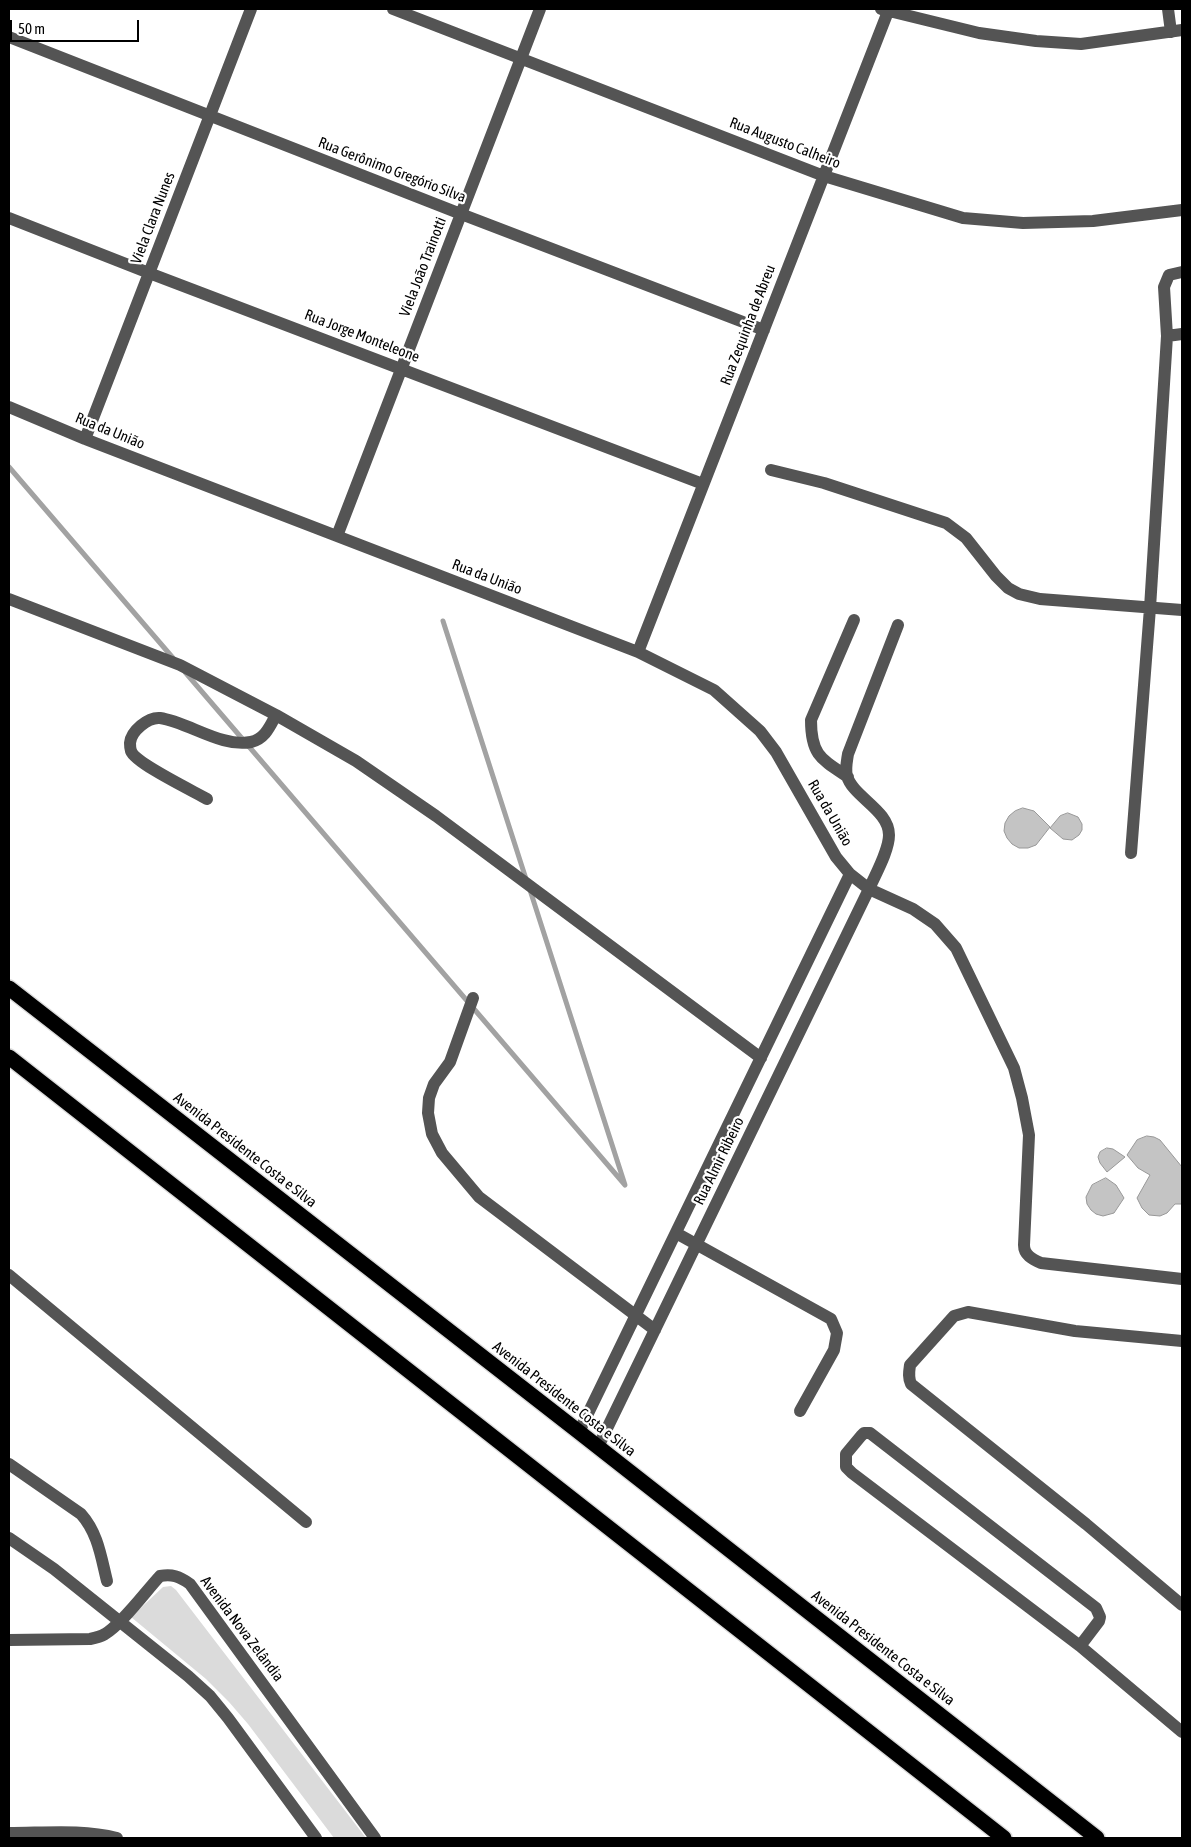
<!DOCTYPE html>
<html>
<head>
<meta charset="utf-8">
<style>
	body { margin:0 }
	#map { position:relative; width:1191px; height:1847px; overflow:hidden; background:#fff; font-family:"Asap Condensed",sans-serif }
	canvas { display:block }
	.frame { position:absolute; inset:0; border:10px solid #000; pointer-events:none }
	.scale { position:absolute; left:10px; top:20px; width:129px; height:22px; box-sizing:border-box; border:2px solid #000; border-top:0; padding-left:6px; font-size:15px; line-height:18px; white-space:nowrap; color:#000; -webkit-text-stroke:4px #fff; paint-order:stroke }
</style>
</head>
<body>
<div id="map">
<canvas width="1191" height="1847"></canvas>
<div class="frame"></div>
<div class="scale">50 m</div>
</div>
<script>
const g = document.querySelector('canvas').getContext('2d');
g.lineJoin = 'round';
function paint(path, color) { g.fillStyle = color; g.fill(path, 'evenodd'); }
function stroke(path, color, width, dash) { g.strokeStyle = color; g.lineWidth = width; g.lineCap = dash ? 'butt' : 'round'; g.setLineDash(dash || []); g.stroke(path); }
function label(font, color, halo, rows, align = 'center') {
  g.font = font + ' "Asap Condensed",sans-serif'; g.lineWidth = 4.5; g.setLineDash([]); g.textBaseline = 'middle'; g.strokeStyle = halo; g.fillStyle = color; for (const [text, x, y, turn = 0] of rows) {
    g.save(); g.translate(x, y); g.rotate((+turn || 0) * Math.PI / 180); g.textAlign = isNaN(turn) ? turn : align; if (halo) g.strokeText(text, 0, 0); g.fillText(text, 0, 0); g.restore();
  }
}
const green = new Path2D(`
	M171 1586 176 1590 366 1838H334L248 1724 229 1702 206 1679 131 1617 163 1587Z`);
const stream = new Path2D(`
	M9 467 173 658
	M443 621 526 879
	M185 672 625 1185 530 890`);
const building = new Path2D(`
	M1023 808 1034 811 1050 827 1036 845 1028 848H1019L1012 844 1007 838 1004 831 1005 823 1009 816 1015 811Z
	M1068 813 1078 817 1082 824V830L1079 835 1072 840 1063 839 1050 828 1060 816Z
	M1147 1136 1154 1137 1160 1140 1182 1167V1204H1175L1167 1213 1160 1216 1149 1215 1142 1208 1137 1198 1150 1175 1138 1168 1127 1155 1137 1140Z
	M1107 1148 1113 1149 1125 1157 1107 1172 1100 1163 1098 1157 1100 1152Z
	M1106 1178 1116 1185 1124 1198 1114 1213 1103 1216 1096 1214 1091 1210 1087 1204 1086 1197 1092 1185Z`);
const minor = new Path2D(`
	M393 9 824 176 963 218 1023 223 1093 221 1182 210
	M881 9 979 33 1036 41 1081 44 1182 30
	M1168 9 1171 32
	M9 37 461 214 764 330
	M9 218 149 273 703 484
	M1167 336 1182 334
	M9 407 85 439 638 652 714 690 760 731 776 752 836 857 850 874 869 889 913 909 935 924 956 948 1014 1068 1022 1098 1029 1135 1024 1245C1024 1255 1032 1259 1041 1263L1182 1279
	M85 439 251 9
	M771 470 824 483 946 523 966 538 996 576 1008 588 1019 594 1040 599 1182 610
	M337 536 540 9
	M9 599 180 665 276 715 356 761 436 816 761 1058
	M638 652 889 9
	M848 777C821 759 811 755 811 720L854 620
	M207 799C193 791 135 763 131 751 130 748 130 746 130 743 131 731 148 717 160 718 188 722 222 748 251 742 265 739 270 726 276 715
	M1131 853 1150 608 1167 336 1164 287 1169 275 1182 272
	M473 998 450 1062 434 1084 429 1098 428 1113 432 1134 442 1153 479 1197 655 1330
	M676 1233 831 1319 837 1333 834 1350 800 1411
	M9 1275 306 1522
	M1182 1341 1075 1331 968 1312 954 1316 910 1365C909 1372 908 1377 911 1384L1086 1524 1182 1605
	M579 1432 850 874
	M598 1447 869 889C875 875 889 851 889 835 889 810 853 797 847 776 845 769 847 761 848 754L898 625
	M9 1464 81 1514C98 1533 101 1557 107 1581
	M9 1538 54 1569 188 1676 210 1696 228 1718 316 1838
	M9 1640 90 1639C95 1638 100 1637 105 1634 121 1625 146 1591 160 1576 172 1574 179 1576 190 1584L375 1838
	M1080 1646 1099 1621 1100 1617 1096 1608 870 1433H864L861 1436 846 1454V1467L852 1473 1080 1646 1182 1732
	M9 1833C45 1833 82 1829 117 1838`);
const highway = new Path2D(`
	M9 988 579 1432 1097 1838
	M9 1057 1004 1838`);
const streetNames = [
	["Rua Augusto Calheiro",785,143,21],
	["Rua Gerônimo Gregório Silva",392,170,21],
	["Viela Clara Nunes",153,218,-69],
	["Viela João Trainotti",423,267,-69],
	["Rua Zequinha de Abreu",748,325,-69],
	["Rua Jorge Monteleone",362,336,21],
	["Rua da União",110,431,22],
	["Rua da União",487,577,21],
	["Rua da União",830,813,60],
	["Avenida Presidente Costa e Silva",245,1150,38],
	["Rua Almir Ribeiro",719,1161,-64],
	["Avenida Presidente Costa e Silva",564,1399,38],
	["Avenida Nova Zelândia",242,1629,53],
	["Avenida Presidente Costa e Silva",883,1648,38]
];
paint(green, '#dbdbdb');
stroke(stream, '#a2a2a2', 5);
paint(building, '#c4c4c4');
stroke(building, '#989898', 1);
stroke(highway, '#dbdbdb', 18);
stroke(minor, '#545454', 12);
stroke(highway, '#000', 15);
label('15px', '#000', '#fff', streetNames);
</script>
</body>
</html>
